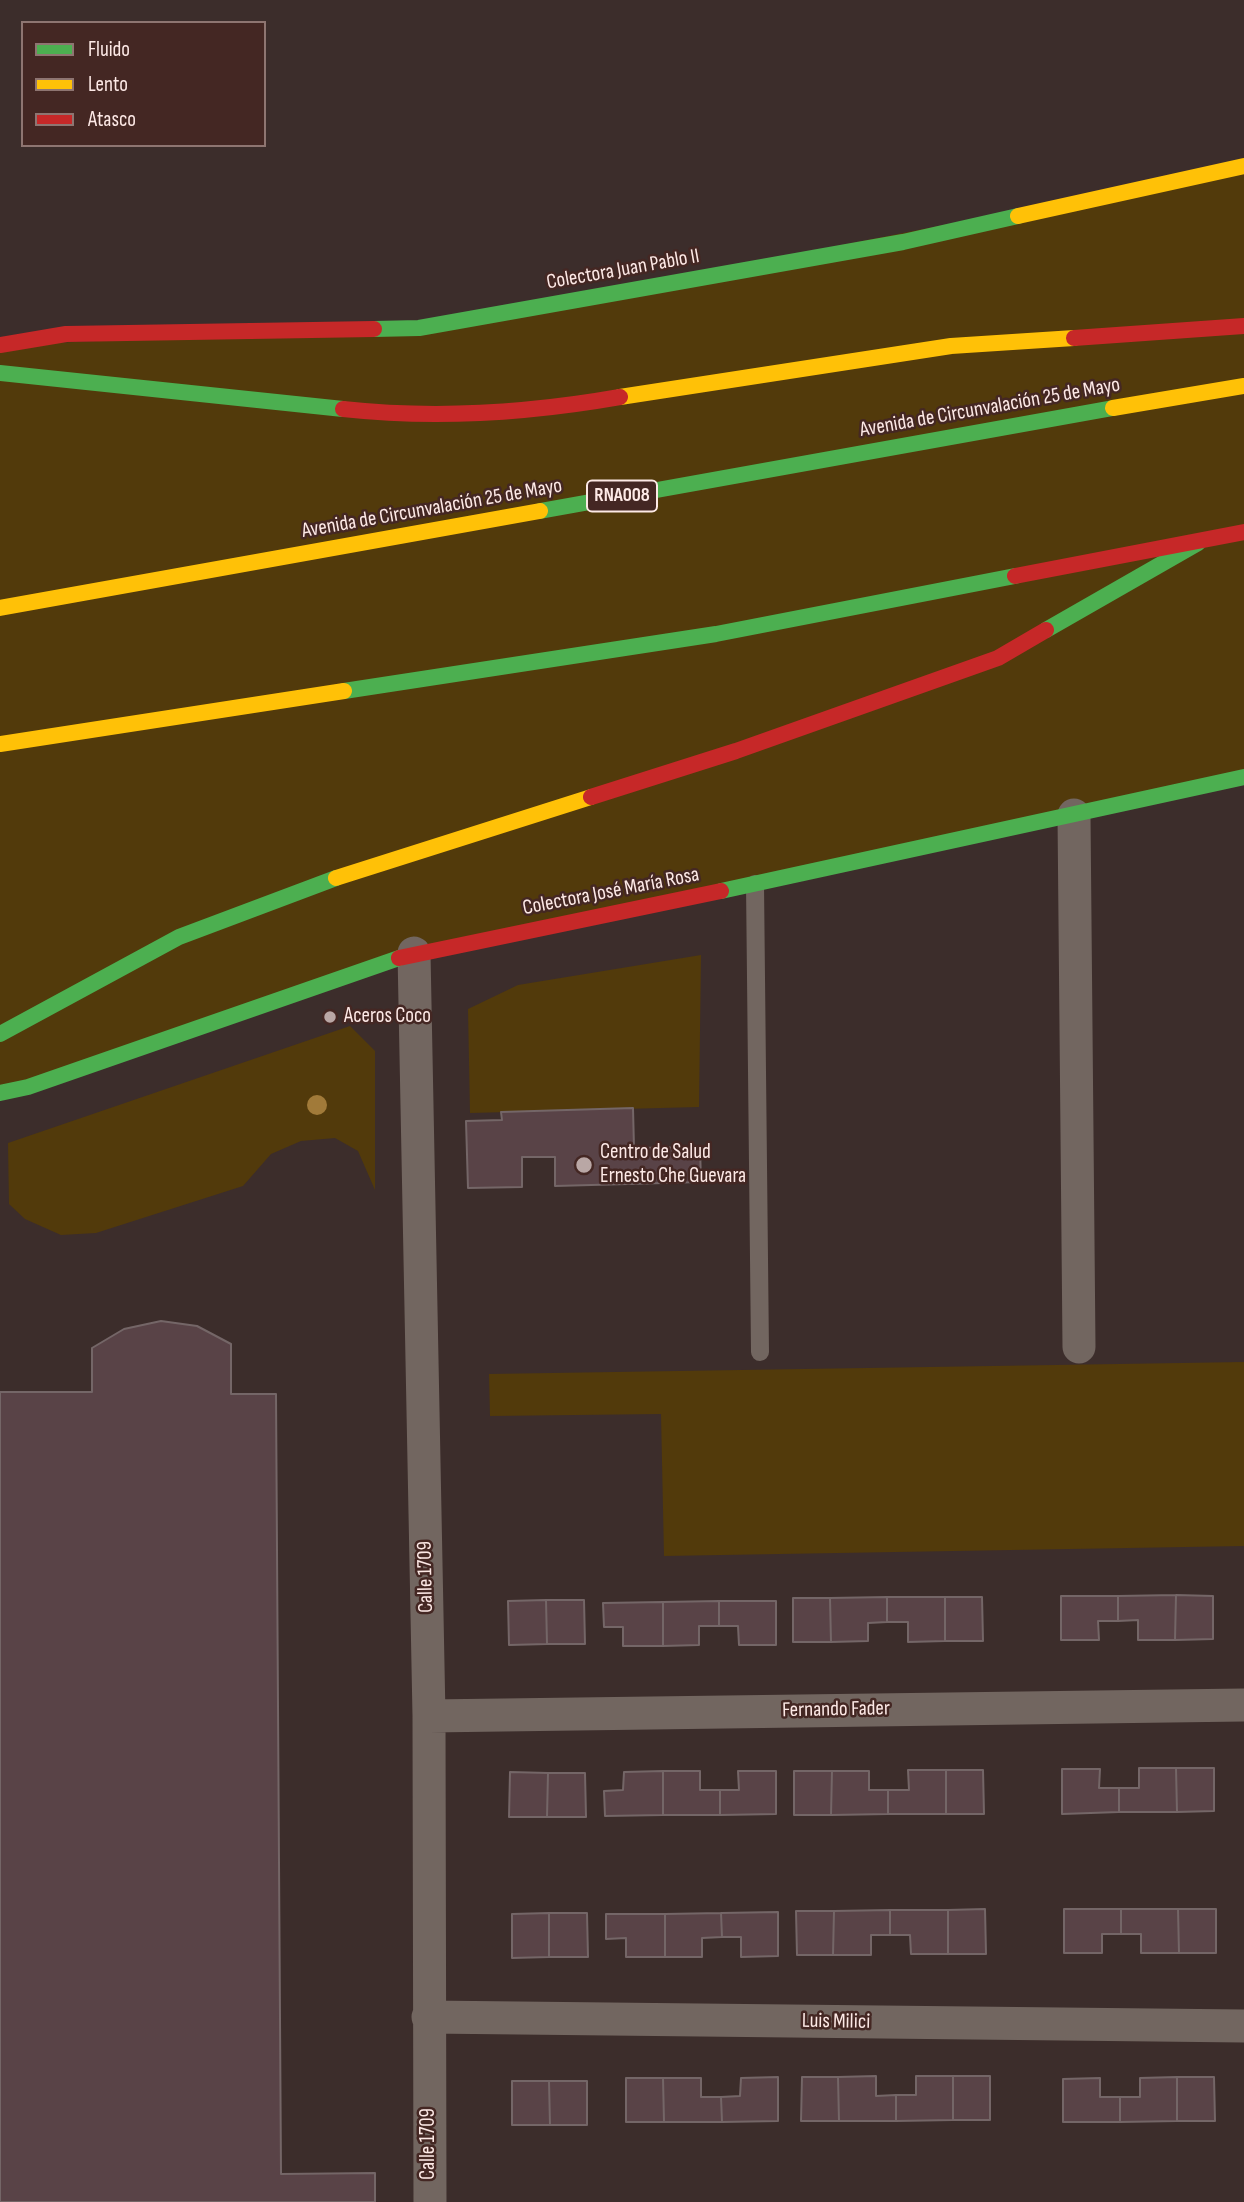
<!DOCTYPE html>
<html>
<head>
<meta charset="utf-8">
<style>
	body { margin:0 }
	#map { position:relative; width:1244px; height:2202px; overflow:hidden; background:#3c2d2b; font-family:"Sofia Sans Condensed",sans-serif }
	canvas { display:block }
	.legend { position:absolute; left:21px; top:21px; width:245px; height:126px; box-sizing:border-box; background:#442723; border:2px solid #8e7571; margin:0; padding:9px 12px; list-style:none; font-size:21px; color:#fde9e6 }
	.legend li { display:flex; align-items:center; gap:14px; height:35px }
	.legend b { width:35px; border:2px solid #8e7571 }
</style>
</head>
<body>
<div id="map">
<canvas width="1244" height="2202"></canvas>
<ul class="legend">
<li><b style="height:9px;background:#4caf50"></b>Fluido</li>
<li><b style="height:9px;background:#ffc107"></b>Lento</li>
<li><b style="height:9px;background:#c62828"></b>Atasco</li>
</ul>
</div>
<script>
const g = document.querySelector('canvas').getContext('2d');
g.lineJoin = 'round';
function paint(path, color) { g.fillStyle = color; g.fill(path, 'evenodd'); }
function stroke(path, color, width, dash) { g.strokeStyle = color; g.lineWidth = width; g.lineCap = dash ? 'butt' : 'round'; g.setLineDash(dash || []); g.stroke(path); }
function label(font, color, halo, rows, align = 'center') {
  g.font = font + ' "Sofia Sans Condensed",sans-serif'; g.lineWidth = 5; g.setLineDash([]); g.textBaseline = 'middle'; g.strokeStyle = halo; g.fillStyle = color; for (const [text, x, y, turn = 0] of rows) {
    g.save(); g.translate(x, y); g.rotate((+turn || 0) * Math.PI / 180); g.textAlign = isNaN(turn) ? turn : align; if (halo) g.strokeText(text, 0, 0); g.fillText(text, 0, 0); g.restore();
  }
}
const green = new Path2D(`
	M1244 166V777L414 953 0 1093V345L419 328Z
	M701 955 699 1107 470 1113 468 1009 518 985Z
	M350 1026 375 1051V1190L358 1151 335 1138 301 1141 271 1154 243 1186 96 1233 61 1235 25 1219 9 1204 8 1143Z
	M1244 1362V1546L664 1556 661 1414 490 1416 489 1374Z`);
const building = new Path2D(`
	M633 1108 634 1148 700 1147 701 1182 555 1186V1157H522V1187L468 1188 466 1121 502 1120 501 1112Z
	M161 1321 197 1326 231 1344V1394H276L281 2174 375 2173V2202H0V1392H92V1348L124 1329Z
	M1176 1595 1175 1640H1138V1620L1118 1621V1596Z
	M1176 1595 1213 1596V1639L1175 1640Z
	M1061 1596H1118V1621H1098L1099 1640H1061Z
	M887 1597V1622L868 1623V1641L831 1642 830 1598Z
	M887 1597H945V1641L908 1642V1622H887Z
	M945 1597H982L983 1641H945Z
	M793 1598H830L831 1642H793Z
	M546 1600H584L585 1644H547Z
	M546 1600 547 1644 509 1645 508 1601Z
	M719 1601H776V1645H739L738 1626H719Z
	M719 1601V1626H699V1645L663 1646V1602Z
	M663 1602V1646H623V1627H604L603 1603Z
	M1139 1768H1176L1177 1812H1119V1788H1139Z
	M1176 1768H1214V1811L1177 1812Z
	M1062 1769H1100L1099 1788H1119V1812L1062 1814Z
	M908 1770H946V1814H888V1790H909Z
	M946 1770H983L984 1814H946Z
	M663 1771H700V1790H720V1815H663Z
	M663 1771V1815L605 1816 604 1791 623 1790 624 1772Z
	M738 1771H776V1814L720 1815V1790H739Z
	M794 1771H832L831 1815H794Z
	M832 1771H869V1790H888V1814L831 1815Z
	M510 1772 548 1773 547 1817H509Z
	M548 1773H585L586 1817H547Z
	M985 1909 986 1954H948V1910Z
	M1064 1909H1121V1934H1102V1953H1064Z
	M1121 1909H1178L1179 1953H1141V1934H1121Z
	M1178 1909H1216V1953H1179Z
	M890 1910V1935H871V1955H833L834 1911Z
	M890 1910H948V1954H911L910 1935H890Z
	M796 1911H834L833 1955H797Z
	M778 1912V1956L741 1957V1937H722L721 1913Z
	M549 1913H587L588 1957H549Z
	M549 1913V1957L512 1958V1914Z
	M721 1913 722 1937 702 1938V1957H665V1914Z
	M606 1914H665V1957H626V1938L606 1939Z
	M876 2076V2096L896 2095V2121H839L838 2077Z
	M916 2076H953V2120L896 2121V2095H916Z
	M953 2076H990V2120H953Z
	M778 2077V2121L722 2122 721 2097 740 2096 741 2078Z
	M802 2077H838L839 2121H801Z
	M1177 2077V2121L1120 2122V2097H1140V2078Z
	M1177 2077H1214L1215 2121H1177Z
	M626 2078H663L664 2122H626Z
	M663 2078H701V2097H721L722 2122H664Z
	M1100 2078V2097H1120V2122H1063V2079Z
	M512 2081H549L550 2125H512Z
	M549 2081H587V2125H550Z`);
const lane = new Path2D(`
	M755 884 760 1352`);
const street = new Path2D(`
	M1074 815 1079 1347
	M414 953 429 1716 430 2202
	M429 1716 1244 1705
	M428 2017 1244 2026`);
const fast = new Path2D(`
	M374 329 419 328 903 242 1018 216
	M0 373 343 409
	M540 511 1113 408
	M1046 630 1198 543
	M344 691 716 634 1015 576
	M721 891 1244 777
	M0 1034 179 937 336 878
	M0 1093 28 1087 399 958`);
const slow = new Path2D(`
	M1018 216 1244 166
	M620 397 951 346 1074 338
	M1113 408 1244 386
	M0 608 540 511
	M0 744 344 691
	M336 878 591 797`);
const jam = new Path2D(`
	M1074 338 1244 326
	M0 345 66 334 374 329
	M343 409C435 419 529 413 620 397
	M1015 576 1244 532
	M591 797 736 751 998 658 1046 630
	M399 958 721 891`);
const trees = [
	[317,1105]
];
const markers = [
	[330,1017,7,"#b9a7a5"],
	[584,1165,9,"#b9a7a5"]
];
const shields = [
	[622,496,70]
];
const shieldNames = [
	["RNA008",622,496]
];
const streetNames = [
	["Colectora Juan Pablo II",623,270,-10],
	["Avenida de Circunvalación 25 de Mayo",990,408,-10],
	["Avenida de Circunvalación 25 de Mayo",432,509,-10],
	["Colectora José María Rosa",611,892,-11],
	["Calle 1709",426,1577,-91],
	["Fernando Fader",836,1710,-1],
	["Luis Milici",836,2022,1],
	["Calle 1709",429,2144,-90]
];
const poiNames = [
	["Aceros Coco",344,1017],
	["Centro de Salud",600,1153],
	["Ernesto Che Guevara",600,1177]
];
paint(green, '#523a0b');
paint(building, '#594347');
stroke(building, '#746667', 2);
stroke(lane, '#726660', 18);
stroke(street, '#726660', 33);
stroke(fast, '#4caf50', 16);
stroke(slow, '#ffc107', 16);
stroke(jam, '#c62828', 16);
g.fillStyle = '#a17a39';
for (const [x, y] of trees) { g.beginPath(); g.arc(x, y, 10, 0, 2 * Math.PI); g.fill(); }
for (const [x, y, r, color] of markers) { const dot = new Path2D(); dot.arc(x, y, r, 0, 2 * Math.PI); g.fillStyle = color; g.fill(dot); stroke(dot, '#442723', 2.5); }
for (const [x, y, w] of shields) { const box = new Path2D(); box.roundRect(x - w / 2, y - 15.5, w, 31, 5); g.fillStyle = '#442723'; g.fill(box); stroke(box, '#fde9e6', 2); }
label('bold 19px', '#fde9e6', null, shieldNames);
label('21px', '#fde9e6', '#442723', streetNames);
label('21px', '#fde9e6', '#442723', poiNames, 'left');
</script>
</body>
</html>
